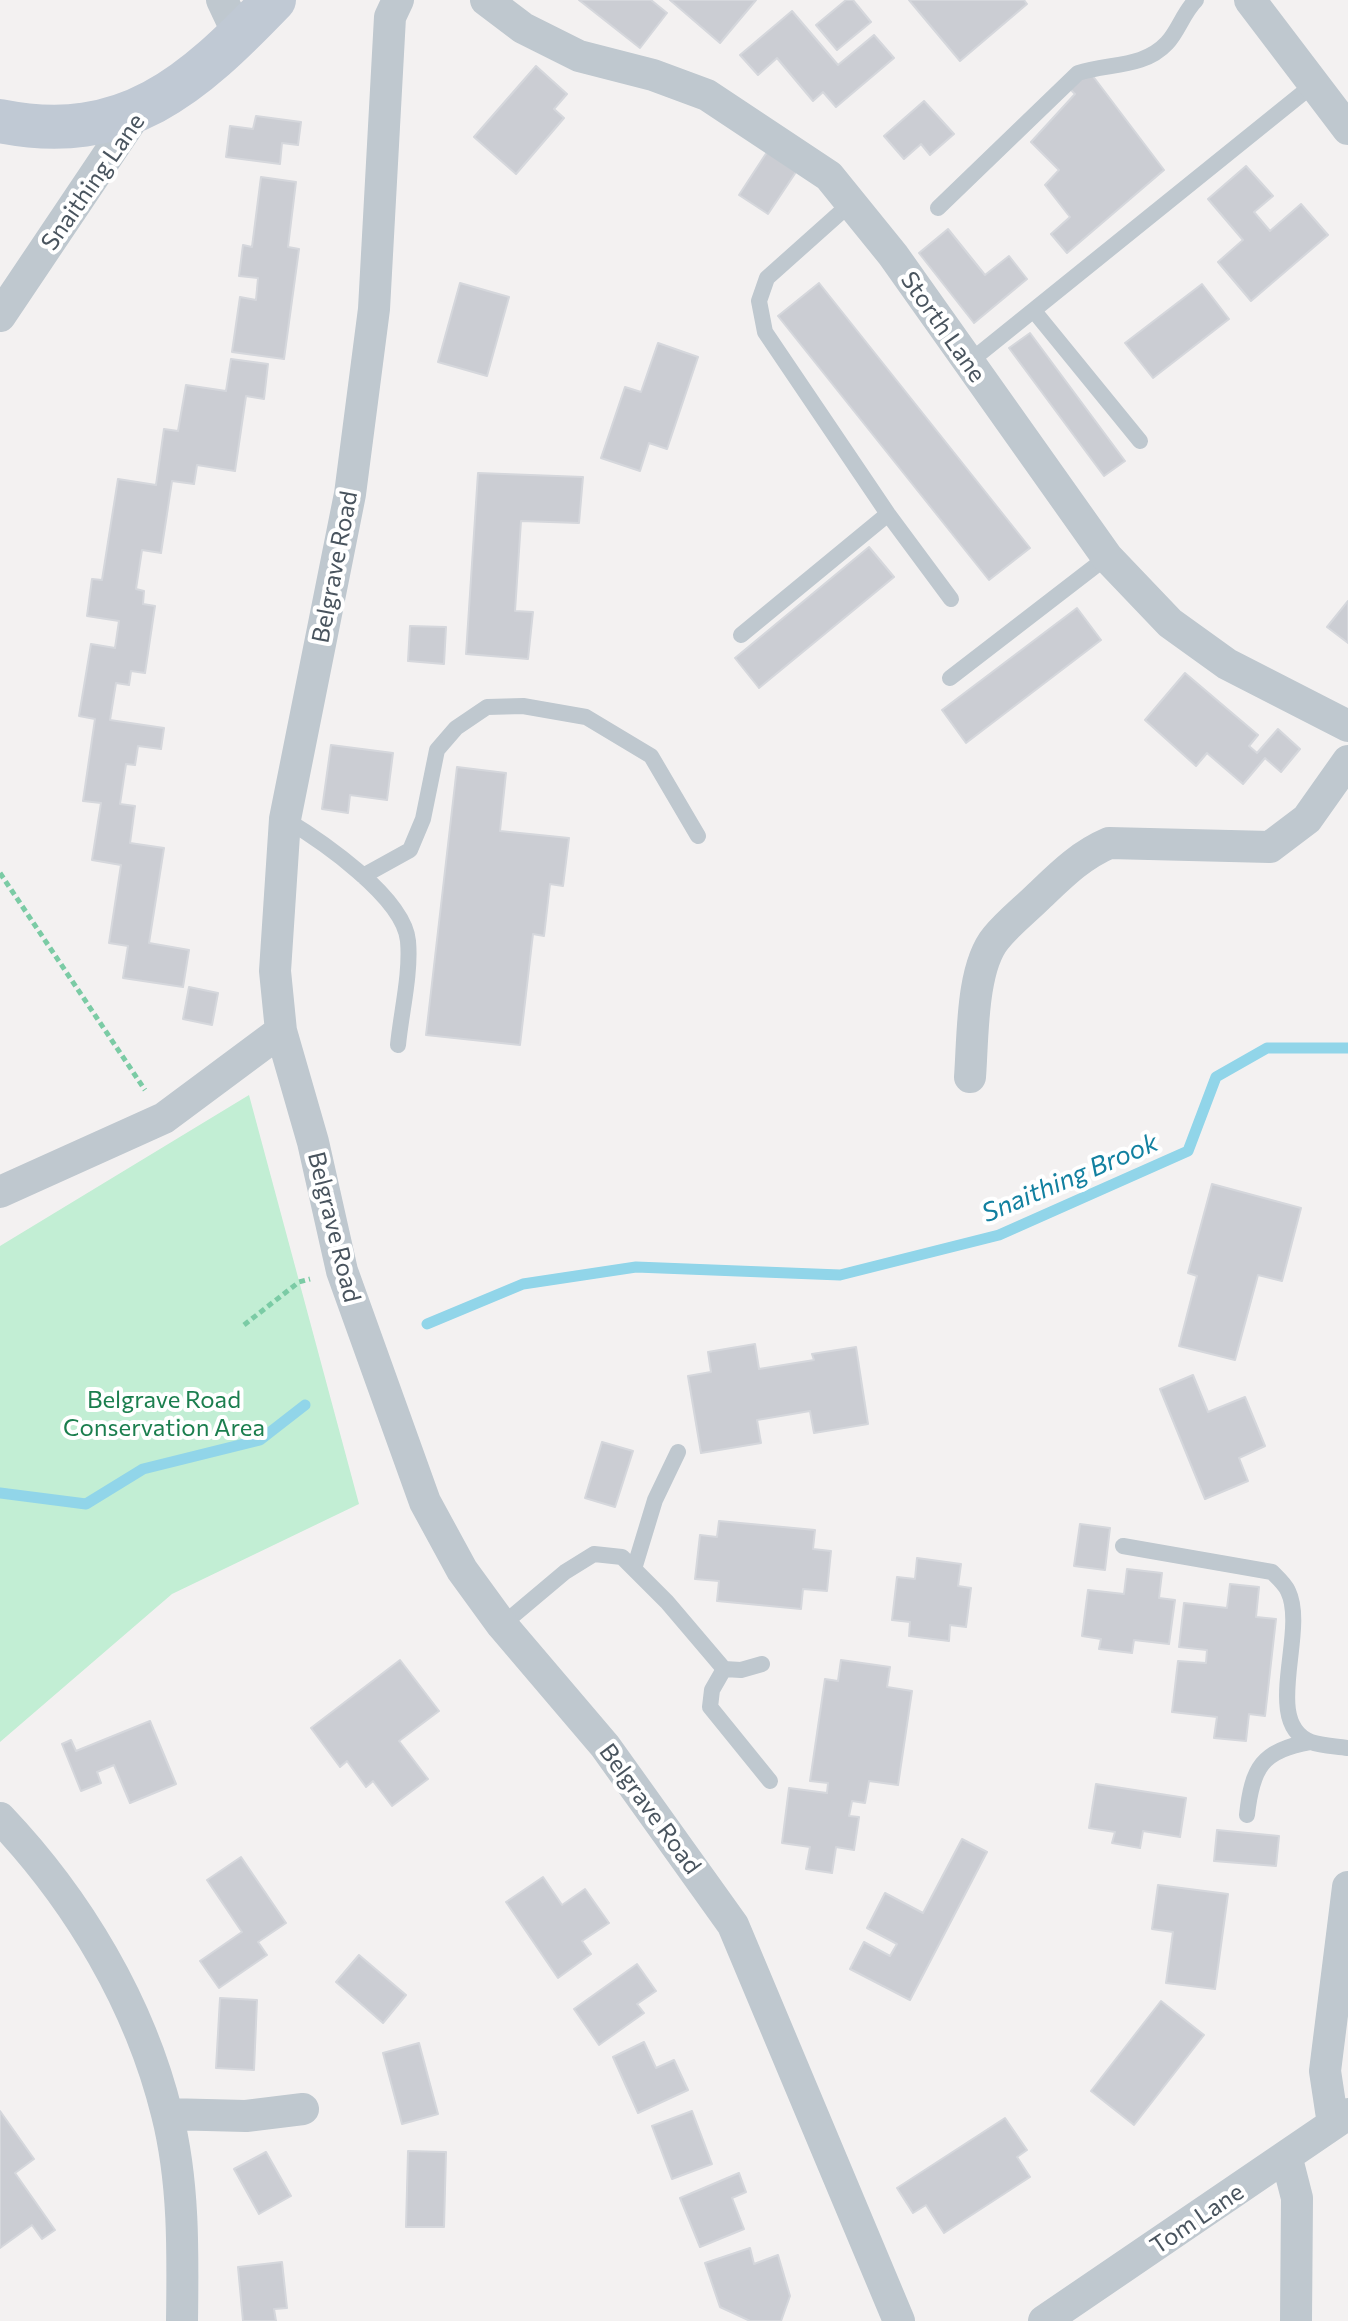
<!DOCTYPE html>
<html>
<head>
<meta charset="utf-8">
<style>
	body { margin:0 }
	canvas { display:block; background:#f3f1f1 }
</style>
</head>
<body>
<canvas width="1348" height="2321"></canvas>
<script>
const g = document.querySelector('canvas').getContext('2d');
g.lineJoin = 'round';
function paint(path, color) { g.fillStyle = color; g.fill(path, 'evenodd'); }
function stroke(path, color, width, dash) { g.strokeStyle = color; g.lineWidth = width; g.lineCap = dash ? 'butt' : 'round'; g.setLineDash(dash || []); g.stroke(path); }
function label(font, color, halo, rows, align = 'center') {
  g.font = font + ' Commissioner,sans-serif'; g.lineWidth = 8; g.setLineDash([]); g.textBaseline = 'middle'; g.strokeStyle = halo; g.fillStyle = color; for (const [text, x, y, turn = 0] of rows) {
    g.save(); g.translate(x, y); g.rotate((+turn || 0) * Math.PI / 180); g.textAlign = isNaN(turn) ? turn : align; if (halo) g.strokeText(text, 0, 0); g.fillText(text, 0, 0); g.restore();
  }
}
const green = new Path2D(`
	M249 1095 359 1504 172 1594 0 1742V1246Z`);
const stream = new Path2D(`
	M427 1324 523 1284 636 1267 840 1275 999 1235 1188 1151 1216 1077 1267 1048H1348
	M0 1493 86 1504 143 1469 260 1440 305 1405`);
const building = new Path2D(`
	M579 0H651L667 13 640 48Z
	M670 0H756L720 43Z
	M846 0H853L871 22 837 50 816 25Z
	M909 0H1024L1027 4 960 61Z
	M792 11 838 65 874 35 894 58 836 107 823 92 813 101 777 58 758 75 740 55Z
	M536 66 567 94 554 109 564 118 516 174 474 137Z
	M1089 71 1164 170 1067 253 1051 234 1070 217 1045 185 1059 170 1031 142 1075 94 1069 88Z
	M924 101 954 134 930 155 921 144 904 159 884 136Z
	M256 116 301 122 298 145 282 143 280 164 226 157 230 126 253 129Z
	M769 149 798 169 768 214 739 195Z
	M1246 166 1273 196 1254 212 1270 231 1301 204 1328 235 1251 301 1218 262 1243 240 1208 199Z
	M261 177 296 182 288 247 299 249 284 359 232 352 240 297 256 300 258 278 239 276 243 245 252 247Z
	M948 229 985 275 1009 256 1027 279 974 323 919 253Z
	M460 283 509 297 487 376 438 362Z
	M819 283 1030 548 989 580 778 316Z
	M1202 284 1229 319 1153 378 1125 343Z
	M1030 333 1125 461 1104 476 1009 348Z
	M658 343 698 357 667 449 649 443 640 471 601 458 625 387 641 392Z
	M231 359 268 364 264 399 246 396 235 471 197 465 194 484 172 481 161 553 142 550 136 589 144 591 143 604 155 606 145 673 131 671 129 685 116 683 110 720 164 728 161 749 138 746 135 765 126 764 120 804 135 806 130 843 164 848 149 943 189 950 183 987 123 978 128 946 109 943 121 865 92 860 101 803 83 801 95 719 79 716 91 644 115 648 119 621 87 616 92 579 102 580 118 479 156 485 164 429 178 431 186 385 226 391Z
	M478 473 583 477 579 523 521 521 515 611 533 612 528 659 466 654Z
	M869 547 894 577 759 688 735 658Z
	M1348 601V643L1327 627Z
	M1077 608 1101 640 966 743 942 710Z
	M410 626 446 627 444 664 408 661Z
	M1185 673 1258 735 1249 746 1257 753 1278 729 1300 749 1281 772 1265 758 1243 784 1207 753 1196 766 1145 720Z
	M331 745 393 753 387 800 350 795 348 813 322 809Z
	M457 767 506 773 500 831 569 838 563 886 550 884 544 936 533 934 520 1045 426 1035Z
	M189 987 218 993 212 1025 183 1019Z
	M1212 1184 1301 1208 1282 1281 1258 1275 1235 1360 1179 1346 1197 1276 1188 1273Z
	M755 1344 759 1369 814 1360 812 1354 856 1347 868 1424 814 1433 810 1411 757 1420 761 1443 701 1453 688 1376 711 1372 708 1352Z
	M1193 1375 1208 1412 1245 1397 1265 1446 1239 1458 1248 1481 1205 1499 1160 1389Z
	M602 1442 633 1451 615 1507 585 1498Z
	M719 1521 815 1530 813 1549 831 1551 827 1591 803 1589 801 1609 717 1601 719 1581 695 1579 700 1535 717 1537Z
	M1080 1524 1110 1528 1105 1570 1074 1566Z
	M917 1558 961 1564 958 1586 971 1588 966 1627 950 1625 949 1641 909 1636 910 1622 892 1620 897 1577 915 1579Z
	M1127 1569 1162 1573 1159 1598 1175 1600 1169 1644 1134 1640 1132 1653 1099 1649 1101 1639 1082 1636 1088 1590 1124 1594Z
	M1230 1584 1259 1587 1256 1617 1276 1619 1265 1716 1249 1714 1246 1741 1214 1738 1217 1717 1172 1712 1178 1661 1206 1663 1207 1650 1179 1647 1184 1603 1227 1608Z
	M400 1660 439 1711 399 1741 428 1779 392 1806 373 1781 366 1787 347 1761 340 1767 311 1728Z
	M841 1660 890 1667 887 1687 912 1691 898 1785 869 1781 865 1803 852 1801 849 1816 859 1817 854 1850 836 1847 832 1873 806 1869 810 1847 782 1843 789 1788 827 1793 828 1783 810 1781 825 1679 838 1681Z
	M150 1721 176 1784 130 1803 114 1765 97 1772 101 1783 81 1791 62 1744 71 1740 76 1751Z
	M1096 1784 1186 1798 1180 1837 1143 1831 1140 1848 1112 1843 1115 1832 1089 1828Z
	M1217 1830 1279 1836 1276 1866 1214 1861Z
	M962 1839 987 1852 910 2000 850 1969 864 1942 890 1956 897 1944 867 1928 885 1893 923 1913Z
	M241 1857 286 1923 258 1942 267 1955 219 1988 200 1961 242 1932 207 1880Z
	M543 1877 562 1905 585 1889 609 1923 582 1941 591 1954 558 1978 506 1902Z
	M1158 1885 1228 1894 1215 1989 1166 1983 1173 1932 1152 1929Z
	M359 1955 406 1995 383 2023 336 1982Z
	M637 1964 656 1991 637 2004 644 2013 599 2045 574 2009Z
	M220 1998 257 2000 254 2070 216 2068Z
	M1161 2001 1204 2035 1134 2125 1091 2091Z
	M644 2042 656 2068 674 2060 688 2090 638 2113 613 2057Z
	M419 2043 438 2114 402 2124 383 2053Z
	M0 2111 34 2159 15 2173 55 2230 42 2239 32 2225 0 2248Z
	M692 2111 712 2164 672 2179 652 2126Z
	M1005 2118 1027 2150 1017 2157 1030 2177 944 2233 926 2205 913 2213 897 2188Z
	M408 2151 446 2152 444 2227H406Z
	M266 2152 291 2196 259 2214 234 2169Z
	M739 2173 746 2192 732 2198 744 2229 700 2247 680 2198Z
	M750 2248 754 2264 778 2255 790 2296 781 2321H750L720 2307 705 2263Z
	M282 2262 287 2308 274 2309 276 2321H243L238 2267Z`);
const path = new Path2D(`
	M0 873 145 1090
	M244 1325 299 1282 310 1279`);
const lane = new Path2D(`
	M851 203 767 278 759 301 765 332 888 514 951 599
	M938 208 1078 73C1109 63 1144 68 1167 43 1179 30 1183 13 1196 0
	M1034 311 1140 441
	M968 363 1314 84
	M741 635 888 514
	M950 678 1107 557
	M285 819C320 840 404 897 408 941 411 974 401 1013 398 1045
	M363 876 410 850 423 819 437 750 456 728 487 707 523 706 586 717 651 756 698 836
	M1123 1546 1272 1572C1277 1577 1285 1584 1288 1591 1308 1632 1261 1723 1311 1742 1322 1746 1336 1746 1348 1748
	M634 1569 655 1500 678 1452
	M502 1625 565 1572 594 1554 622 1557 667 1602 724 1669 741 1670 762 1664
	M724 1669 712 1690 710 1707 770 1781
	M1247 1815C1252 1768 1262 1750 1310 1742`);
const street = new Path2D(`
	M222 0 239 36
	M398 0 390 17 374 309 350 494 285 819 275 971 281 1031 313 1142 342 1271 425 1502 462 1570 502 1625 605 1746 733 1925 899 2321
	M486 0 523 28 579 56 653 75 707 95 829 176 893 255 1107 557 1170 623 1227 664 1348 726
	M1250 0 1348 129
	M0 316 137 112
	M970 1077C973 1039 971 968 996 938 1009 922 1026 909 1040 895 1062 874 1081 855 1109 843L1270 847 1307 819 1348 761
	M0 1192 164 1118 281 1031
	M0 1818C78 1900 140 2004 167 2114 184 2181 183 2252 182 2321
	M167 2114 246 2116 303 2109
	M1333 2124 1325 2071 1348 1887
	M1287 2159 1297 2198 1296 2321
	M1044 2321 1348 2114`);
const secondary = new Path2D(`
	M0 121C126 146 192 85 274 0`);
const streetNames = [
	["Snaithing Lane",93,182,-55],
	["Storth Lane",943,327,55],
	["Belgrave Road",335,567,-79],
	["Belgrave Road",334,1227,76],
	["Belgrave Road",650,1809,54],
	["Tom Lane",1197,2219,-34]
];
const parkNames = [
	["Belgrave Road",164,1400],
	["Conservation Area",164,1428]
];
const waterNames = [
	["Snaithing Brook",1070,1178,-23]
];
paint(green, '#c2eed4');
stroke(stream, '#91d5e9', 11);
paint(building, '#cbcdd3');
stroke(building, '#d5d7dc', 2);
stroke(path, '#7bcba5', 5, [6, 4]);
stroke(lane, '#bfc8cf', 16);
stroke(street, '#bfc8cf', 32);
stroke(secondary, '#c0c9d4', 44);
label('24px', '#49545e', '#fff', streetNames);
label('24px', '#1b7e4e', '#fff', parkNames);
label('italic 26px', '#1280a0', '#fff', waterNames);
</script>
</body>
</html>
